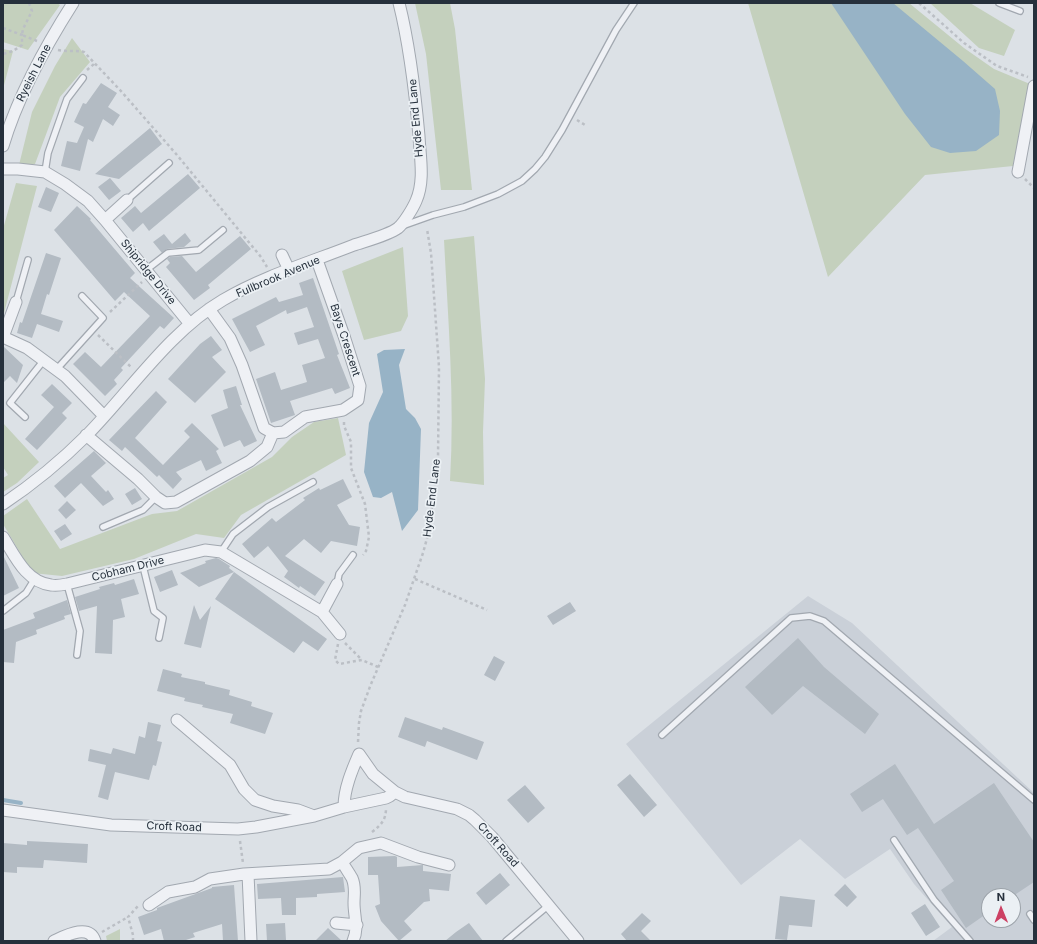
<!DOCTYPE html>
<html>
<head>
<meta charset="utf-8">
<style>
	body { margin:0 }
	#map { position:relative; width:1037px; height:944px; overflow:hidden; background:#dce1e6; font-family:Inter,sans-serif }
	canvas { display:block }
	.frame { position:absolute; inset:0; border:4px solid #26303c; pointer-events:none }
	.north { position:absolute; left:981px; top:888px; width:40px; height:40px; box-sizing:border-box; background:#ebf0f4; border:1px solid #9ca3aa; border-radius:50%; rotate:359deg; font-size:11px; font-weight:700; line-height:16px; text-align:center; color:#26303c }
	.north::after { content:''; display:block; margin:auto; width:14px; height:18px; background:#cc4063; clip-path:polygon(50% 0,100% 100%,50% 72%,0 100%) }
</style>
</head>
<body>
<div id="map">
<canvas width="1037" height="944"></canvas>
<div class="frame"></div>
<div class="north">N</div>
</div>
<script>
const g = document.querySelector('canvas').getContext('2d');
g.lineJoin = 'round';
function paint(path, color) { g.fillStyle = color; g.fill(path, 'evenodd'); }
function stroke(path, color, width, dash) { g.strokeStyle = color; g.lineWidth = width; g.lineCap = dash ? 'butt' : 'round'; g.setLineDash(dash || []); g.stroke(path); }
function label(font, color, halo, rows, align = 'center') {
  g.font = font + ' Inter,sans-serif'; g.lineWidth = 3.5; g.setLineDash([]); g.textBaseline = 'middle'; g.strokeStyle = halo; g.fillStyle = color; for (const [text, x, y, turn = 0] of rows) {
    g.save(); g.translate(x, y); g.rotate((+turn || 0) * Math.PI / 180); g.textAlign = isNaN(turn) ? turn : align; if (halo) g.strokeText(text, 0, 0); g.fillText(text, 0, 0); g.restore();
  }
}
const built = new Path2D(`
	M808 596 852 623 1034 793V941H933L952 927 914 884 890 849 845 879 800 839 741 885 626 744ZM989 896H1013V920H989Z`);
const green = new Path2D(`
	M3 3H57L60 5 28 50 3 42Z
	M415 3H450L455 29 472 190H441L426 54Z
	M748 3H909L964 48 994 69 1030 84 1013 166 925 175 828 277Z
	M930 3H970L1015 30 1004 56 979 48Z
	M72 38 90 62 60 97 35 164 19 165 32 112 55 66Z
	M3 49 13 51 3 89Z
	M16 183 37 186 3 317V229Z
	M474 236 485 379 483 432 484 485 450 481C455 400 448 320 444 240Z
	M403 247 408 316 401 331 364 340 342 271Z
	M338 418 346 455 241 515 224 538 196 534 134 559 62 576 32 573 3 524V516L27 499 60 549 152 514 177 511 272 457 292 437 314 422Z
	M3 423 39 462 17 483 3 492V478L8 475 3 467Z
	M120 929V941H107L106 936Z`);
const water = new Path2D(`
	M831 3H893L963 61 995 89 1000 111 999 135 976 151 950 153 931 147 905 114Z
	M405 349 399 365 406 409 415 418 421 429 418 510 402 531 392 492 381 498 373 497 364 472 369 423 383 392 377 354 384 350Z`);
const stream = new Path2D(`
	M3 800 21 803`);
const building = new Path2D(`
	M101 83 117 93 108 107 120 115 113 126 103 119 93 142 88 139 80 171 61 166 67 141 77 143 84 127 74 122 83 103 86 104Z
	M150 128 162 144 119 179 95 174Z
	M188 174 200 188 149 231 143 223 133 232 121 218 135 206 141 213Z
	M110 178 121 191 109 200 98 187Z
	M46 187 59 193 51 212 38 207Z
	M77 206 91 219 90 220 135 273 130 278 174 318 164 329 160 326 121 368 123 370 114 380 117 384 105 396 73 364 85 352 101 367 150 316 124 292 115 301 54 230Z
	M185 233 191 241 184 247 167 249 162 253 153 242 164 234 172 244Z
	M240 236 251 249 208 285 210 288 194 300 166 267 170 263 167 259 170 257 182 256 196 272Z
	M46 253 61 258 49 295 47 294 41 314 63 321 59 332 37 324 32 338 17 333 20 322 22 323Z
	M313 278 339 354 337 355 350 388 335 394 332 388 290 401 295 415 271 423 256 379 275 372 281 390 307 382 302 365 325 358 318 339 298 345 294 333 314 327 307 307 287 314 286 310 256 326 265 345 250 352 232 319 276 297 279 302 303 295 299 283Z
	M211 336 222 350 212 357 226 372 195 403 168 379 200 344Z
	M3 346 23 365 17 383 10 376 3 383Z
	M52 384 72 403 62 413 67 418 37 450 25 439 54 407 41 395Z
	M236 386 242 405H240L257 441 244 447 240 440 224 447 211 415 228 408 223 390Z
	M156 391 167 402 135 438 163 465 190 437 184 431 192 423 219 449 216 451 222 463 206 471 201 460 176 472 182 479 173 489 159 475 157 477 125 447 122 451 109 440Z
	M94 451 106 463 91 476 106 492 108 490 114 499 103 506 81 483 65 498 54 486Z
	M343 479 352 497 337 505 349 525 360 527 357 546 331 541 321 553 304 539 285 556 325 582 315 596 300 586 299 588 284 577 288 571 268 546 254 558 242 544 272 518 276 522 305 500 303 498 319 488 320 490Z
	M135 488 142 499 132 505 125 494Z
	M67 501 76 510 66 519 58 510Z
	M65 524 72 534 61 541 54 531Z
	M3 555 19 588 3 596Z
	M216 558 219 559 230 566 229 568 234 572 199 587 180 573 206 563 205 561Z
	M172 570 178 585 160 592 154 577Z
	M234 572 327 639 318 651 303 641 294 653 215 599Z
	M134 579 139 594 121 599 125 617 113 620 112 654 95 653 97 606 79 611 75 597 100 589 99 587 114 583 115 585Z
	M67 600 71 614 64 616 65 619 36 630 37 634 16 642 14 663 3 662V630L35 618 33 613Z
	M570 602 576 611 553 625 547 616Z
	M194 605 200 620 211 606 201 648 184 644Z
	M798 638 824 667 879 714 865 734 803 686 772 715 745 687Z
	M494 656 505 662 495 681 484 675Z
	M163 669 182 674 181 677 205 682V684L230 690 229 695 252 702 251 706 273 713 265 734 230 723 233 714 202 707 203 705 184 701 185 698 157 691Z
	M405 717 442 730 443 727 484 742 477 760 427 741 425 747 398 737Z
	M148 722 161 725 157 741 162 742 156 766 153 765 149 780 115 772 108 800 98 797 106 765 88 761 90 749 111 754 113 748 135 754 139 736 145 738Z
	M895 764 934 824 994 783 1034 842V882L1013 896H989V912L966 928 941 890 954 881 918 828 907 835 883 799 862 812 850 794Z
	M630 774 657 805 644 817 617 785Z
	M525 785 545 808 528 823 507 800Z
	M27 841 88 844 87 863 44 860 43 868 17 867V873L3 872V843L27 845Z
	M395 856 397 857V867L423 865V871L451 874 449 891 429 889 430 901 424 902 404 921 412 930 399 941 381 921 375 906 380 904 378 875H368V857Z
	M500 873 510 885 486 905 476 893Z
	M343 877 345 892 317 894V897L296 898V915H282L281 898 258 899 257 884Z
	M845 884 857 897 847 907 834 895Z
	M234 885 238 941H223L222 924 193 933 195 937 183 941H164L161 929 144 935 138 917 157 910V908L212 888V887Z
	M780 896 815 900 812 927 789 925 787 940 775 939Z
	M925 904 940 927 926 936 911 913Z
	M642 913 651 921 641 931 651 941H627L621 934Z
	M285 923 286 940 267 941 266 924Z
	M469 923 483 941H445L456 932Z
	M328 928 342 941H315Z`);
const path = new Path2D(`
	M29 3 32 11 23 29 22 35 37 41
	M919 3 964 43 997 66 1028 77
	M3 28 22 35V45L13 51 3 54
	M58 50C67 52 75 50 84 52L120 90 177 155 261 257 267 267
	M87 70 94 64
	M577 120 585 125
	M1025 179 1034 188
	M110 312 142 282
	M98 335 132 368
	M344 422V426L351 442V468L365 504 369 537 366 551 363 555
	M415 579 487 610
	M345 643 362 660
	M338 644 335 660 339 664 362 660 378 667
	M358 742 359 723 361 711 371 684 405 605 423 553 429 531 438 458 439 367 431 253 427 229
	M372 832C381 825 386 820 386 808
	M240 841 243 863
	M102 932 128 917
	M133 941V935L128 917 138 906`);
const service = new Path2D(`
	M999 3 1020 11
	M45 172 48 153 67 99 83 78
	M127 200 169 163
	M402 226 433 215 464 207 498 194 522 181 535 169 545 157 562 130 616 30 634 3
	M146 270 168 253 199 250 223 230
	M16 302 28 260
	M56 370 103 318 82 296
	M25 417 10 403 44 360
	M103 527 143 510 156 497
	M221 552 233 534 268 507 313 482
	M143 566 154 611 163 618 159 638
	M67 584 80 631 77 655
	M337 584 339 574 353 555
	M3 611 26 593 34 580
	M662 735 791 618 810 616 824 621 1034 800
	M894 840 934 900 970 941
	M1030 914 1034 920
	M506 941 549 905`);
const minor = new Path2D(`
	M3 146C18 95 45 47 73 3
	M3 169H18L45 172 65 184 88 201 105 220 190 324
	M1018 172 1034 86
	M105 220 127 200
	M282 255 289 270
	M209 309 230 338 242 365 264 428 273 433 284 432 305 417 343 410 358 400 360 386 344 336 317 260
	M3 337 27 348 65 376 104 416
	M3 337 16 302
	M86 435 138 479 156 497 165 503 176 502 250 461 267 447 273 433
	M3 504C33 484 62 460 87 435 131 390 169 332 223 300 264 276 311 262 354 245 366 241 389 235 398 228 404 223 413 208 416 201 425 181 420 157 419 136 415 91 410 47 399 3
	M3 537C15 556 26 582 51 585 56 586 62 585 67 584L205 550 221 552 322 612 340 634
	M322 612 337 584
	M177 720 230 765 244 789 255 800 273 806 298 810 314 816
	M344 807C344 789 352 770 359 754L373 774 395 792 405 797 457 809 469 815 475 820 492 837 578 941
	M3 810 111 825 238 829 256 827 314 816 344 807 386 798 390 796 395 792
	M342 862C345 867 349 873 352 878 356 887 354 894 354 903 354 917 359 928 353 941
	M248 874 251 941
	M149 905 168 892 195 887 210 879 244 874 329 869 342 862 359 848 381 843 418 857 449 865
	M336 923 357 925
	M54 941C65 936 89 923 95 941`);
const streetNames = [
	["Ryeish Lane",34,73,-63],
	["Hyde End Lane",416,118,-95],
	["Shipridge Drive",148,272,51],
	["Fullbrook Avenue",278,277,-23],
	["Bays Crescent",345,340,72],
	["Hyde End Lane",432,498,-83],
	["Cobham Drive",128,569,-14],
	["Croft Road",174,827,2],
	["Croft Road",498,845,48]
];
paint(built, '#cad0d8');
paint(green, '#c4d0bd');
paint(water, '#97b3c6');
stroke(stream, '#97b3c6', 4);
paint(building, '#b3bbc3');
stroke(service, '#a2a8b0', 8);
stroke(minor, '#a2a8b0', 13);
stroke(path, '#bbbfc5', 2.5, [3, 3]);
stroke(service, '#eff1f5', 5.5);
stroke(minor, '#eff1f5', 11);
label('11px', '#26303c', '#ebf0f4', streetNames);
</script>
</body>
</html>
